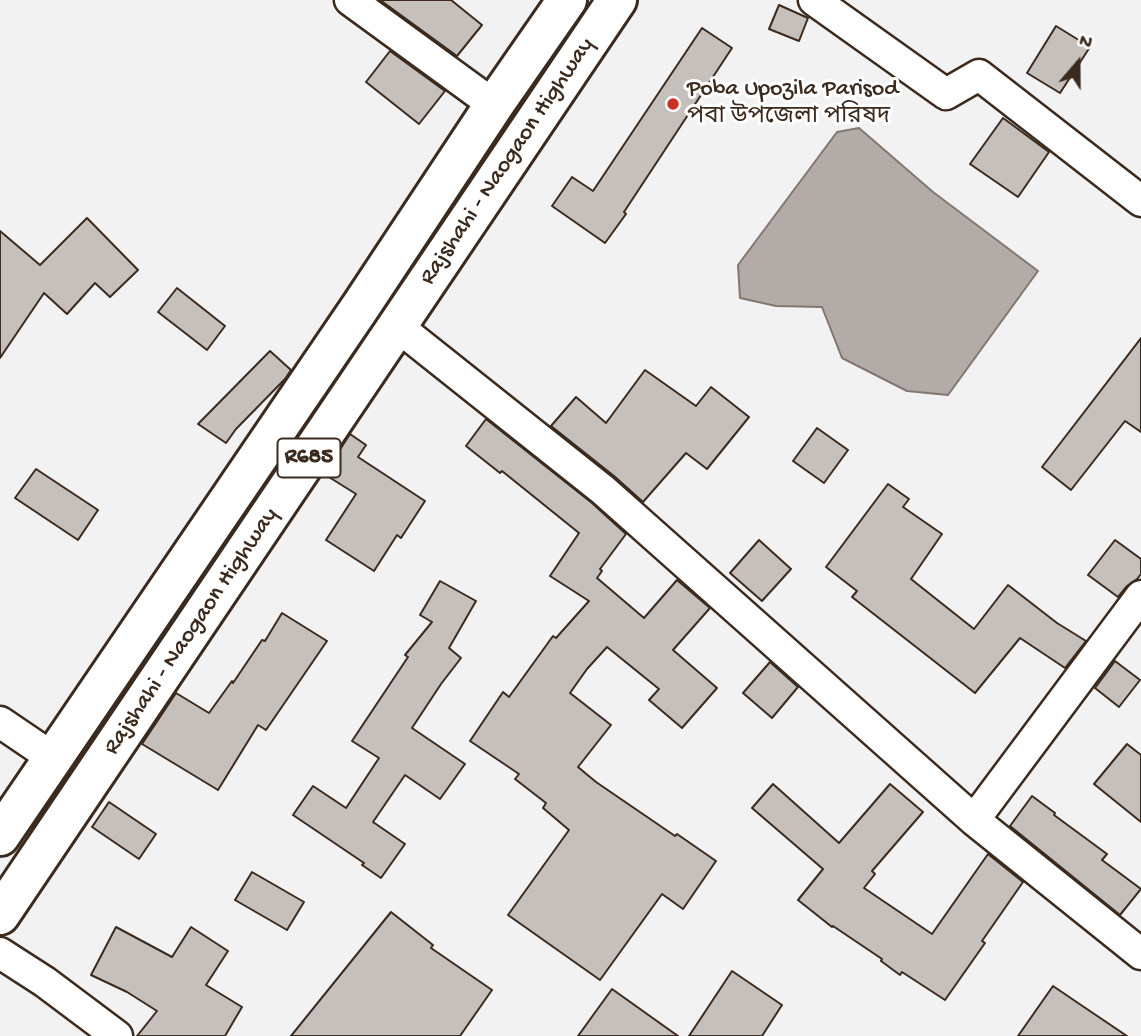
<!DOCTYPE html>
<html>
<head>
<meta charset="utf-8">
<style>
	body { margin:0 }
	#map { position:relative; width:1141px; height:1036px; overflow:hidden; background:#f3f2f2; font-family:"Gochi Hand",sans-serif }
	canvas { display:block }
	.north { position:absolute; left:1043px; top:28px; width:70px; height:70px; -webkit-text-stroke:5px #fff; paint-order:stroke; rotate:20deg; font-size:19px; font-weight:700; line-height:28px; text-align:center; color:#3b2a1e }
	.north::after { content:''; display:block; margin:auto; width:24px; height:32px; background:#3b2a1e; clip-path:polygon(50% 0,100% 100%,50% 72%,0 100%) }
</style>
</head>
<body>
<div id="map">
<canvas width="1141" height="1036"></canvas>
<div class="north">N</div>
</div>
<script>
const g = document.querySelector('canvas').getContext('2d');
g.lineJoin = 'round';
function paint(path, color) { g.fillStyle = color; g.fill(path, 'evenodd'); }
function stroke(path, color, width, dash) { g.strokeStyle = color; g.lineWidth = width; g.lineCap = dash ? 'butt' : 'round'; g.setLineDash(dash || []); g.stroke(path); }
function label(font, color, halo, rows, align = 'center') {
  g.font = font + ' "Gochi Hand","Noto Sans Bengali",sans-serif'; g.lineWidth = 6; g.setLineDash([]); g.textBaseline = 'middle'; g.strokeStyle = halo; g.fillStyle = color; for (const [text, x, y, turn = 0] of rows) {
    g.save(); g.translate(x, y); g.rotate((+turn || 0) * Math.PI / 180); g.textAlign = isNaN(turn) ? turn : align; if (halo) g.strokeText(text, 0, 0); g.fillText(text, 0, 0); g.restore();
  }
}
const water = new Path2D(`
	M859 128 933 192 1038 271 948 395 907 391 842 358 822 307 776 306 740 298 738 265 837 132Z`);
const building = new Path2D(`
	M380 0H451L482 25 457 56Z
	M779 5 808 18 799 41 769 29Z
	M1056 26 1090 47 1060 93 1027 73Z
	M702 28 732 48 624 212 626 214 605 243 552 206 572 177 593 191Z
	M390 51 445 91 419 124 366 82Z
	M1003 118 1049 152 1018 197 970 164Z
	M87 218 138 270 110 297 95 283 67 314 44 293 0 358V231L40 265Z
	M177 288 225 326 207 350 158 312Z
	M1141 338V432L1125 421 1071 490 1042 467Z
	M270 351 291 370 285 379 236 429 226 443 198 424Z
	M645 370 696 406 711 387 749 417 707 469 686 453 643 502 614 476 551 426 576 397 606 423Z
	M486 419 592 503 626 534 600 569 602 571 597 578 644 618 677 580 710 608 673 650 717 688 682 728 649 700 659 689 607 647 587 669 570 693 611 725 578 767 596 782 675 836 677 834 716 861 683 909 662 894 600 980 508 915 569 830 543 808 546 803 515 779 519 774 470 741 503 692 509 697 553 636 556 638 589 601 550 576 579 533 502 471 500 473 466 446Z
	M817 428 848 450 824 483 793 461Z
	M350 434 366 445 358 457 425 501 401 538 397 535 374 571 326 540 356 494 324 474Z
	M36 469 98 510 78 540 15 498Z
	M888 484 909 499 903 507 942 534 911 579 974 629 1008 585 1057 623 1086 641 1065 668 1020 638 975 693 852 597 857 591 826 567Z
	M759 540 791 569 762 601 730 573Z
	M1115 540 1141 559V574L1137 579 1127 586 1118 597 1088 575Z
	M440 581 476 601 449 648 461 658 441 684 412 728 465 764 440 799 405 775 373 822 405 844 381 878 362 865 364 863 293 815 313 786 346 808 379 758 352 741 408 657 405 655 432 622 420 615Z
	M282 613 327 641 266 730 258 725 218 790 142 744 176 693 209 713 232 681 233 683 262 640 265 641Z
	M1115 661 1140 680 1119 707 1095 688Z
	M770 662 798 687 772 718 743 693Z
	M1127 744 1141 755V822L1094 784Z
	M773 784 839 843 890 784 923 812 872 871 875 874 864 888 932 934 988 854 1023 882 982 941 985 943 945 1000 902 972 900 975 881 961 882 959 833 926 832 927 798 900 823 869 752 808Z
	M1032 796 1055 813 1054 815 1107 854 1102 860 1141 889 1120 915 1010 826Z
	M109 802 156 834 139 859 92 827Z
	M252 872 304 902 287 930 235 900Z
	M391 912 433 945 431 948 492 990 460 1036H291Z
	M116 927 172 957 191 927 228 951 206 985 242 1007 225 1036H137L157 1011 127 992 91 975Z
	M732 971 782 1005 762 1036H689Z
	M1053 986 1081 1005 1127 1036H1018Z
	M612 989 678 1036H578Z`);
const street = new Path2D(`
	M350 0 494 105
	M814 0 946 94 979 75 1141 201
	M397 326 603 490 974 820 1141 954
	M0 722 53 758
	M974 820 1141 596
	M0 953 45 982 117 1036`);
const primary = new Path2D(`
	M0 836 361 306 494 105 567 0
	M0 915 617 0`);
const markers = [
	[673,104,7,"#c8321e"]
];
const shields = [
	[309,458,63]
];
const shieldNames = [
	["R685",309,458]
];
const poiNames = [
	["Poba Upozila Parisod",687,90],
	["পবা উপজেলা পরিষদ",687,118]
];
const streetNames = [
	["Rajshahi - Naogaon Highway",508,162,-56],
	["Rajshahi - Naogaon Highway",192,632,-56]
];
paint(water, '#b2aba7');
stroke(water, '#827770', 2);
paint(building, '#c6c0bd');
stroke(building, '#3b2a1e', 2);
stroke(street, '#3b2a1e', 35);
stroke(primary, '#3b2a1e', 44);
stroke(street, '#fff', 30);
stroke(primary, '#fff', 38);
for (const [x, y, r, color] of markers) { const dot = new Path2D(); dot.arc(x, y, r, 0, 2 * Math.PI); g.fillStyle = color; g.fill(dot); stroke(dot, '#fff', 2.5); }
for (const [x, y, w] of shields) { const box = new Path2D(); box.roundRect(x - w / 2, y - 19.5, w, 39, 5); g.fillStyle = '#fff'; g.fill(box); stroke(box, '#3b2a1e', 2); }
label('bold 23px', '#3b2a1e', null, shieldNames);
label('24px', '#3b2a1e', '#fff', poiNames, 'left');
label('24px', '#3b2a1e', '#fff', streetNames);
</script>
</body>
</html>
